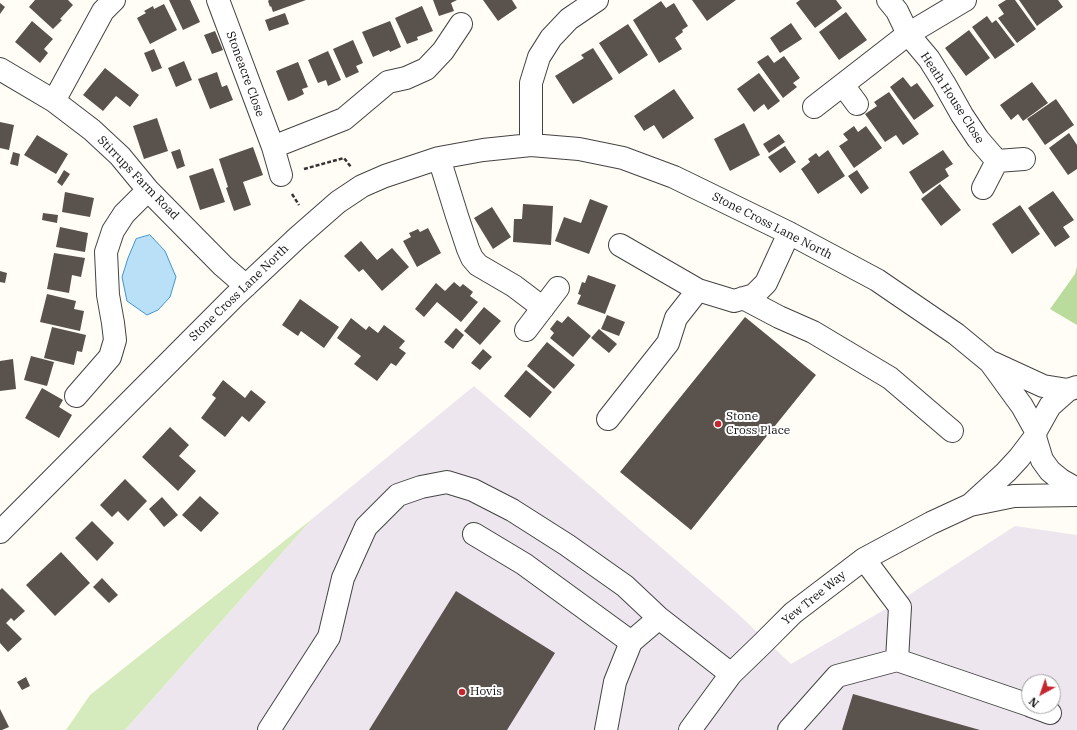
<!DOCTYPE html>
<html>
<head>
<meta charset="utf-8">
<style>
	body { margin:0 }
	#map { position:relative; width:1077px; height:730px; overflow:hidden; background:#fffdf5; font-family:"IBM Plex Serif",serif }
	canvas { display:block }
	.north { position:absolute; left:1021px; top:674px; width:40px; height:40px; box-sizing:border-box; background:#fff; border:1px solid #a0a0a0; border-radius:50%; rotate:220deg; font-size:11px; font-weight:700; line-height:16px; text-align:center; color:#111 }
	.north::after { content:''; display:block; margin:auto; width:14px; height:18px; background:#c4262e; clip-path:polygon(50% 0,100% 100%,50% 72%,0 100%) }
</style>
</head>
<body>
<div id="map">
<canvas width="1077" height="730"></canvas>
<div class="north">N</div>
</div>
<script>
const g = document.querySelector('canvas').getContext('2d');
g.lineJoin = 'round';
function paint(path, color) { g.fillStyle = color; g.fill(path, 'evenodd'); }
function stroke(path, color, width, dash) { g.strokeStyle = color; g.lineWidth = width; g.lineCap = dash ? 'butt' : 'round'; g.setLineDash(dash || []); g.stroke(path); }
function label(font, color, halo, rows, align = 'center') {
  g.font = font + ' "IBM Plex Serif",serif'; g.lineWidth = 4; g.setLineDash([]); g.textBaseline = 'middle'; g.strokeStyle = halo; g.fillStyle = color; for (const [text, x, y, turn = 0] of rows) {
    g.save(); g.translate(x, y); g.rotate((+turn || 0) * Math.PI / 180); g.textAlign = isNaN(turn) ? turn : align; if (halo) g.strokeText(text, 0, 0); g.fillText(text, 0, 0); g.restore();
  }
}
const industrial = new Path2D(`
	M474 386 736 612 791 664 901 600 1015 526 1077 535V730H125L312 519ZM1029 682H1053V706H1029Z`);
const green = new Path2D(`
	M312 519 125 730H66L90 695Z`);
const forest = new Path2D(`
	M1077 266V325L1050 309 1075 274Z`);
const water = new Path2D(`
	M150 235 165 251 176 277 170 297 158 310 147 315 127 301 122 277 128 258 136 239Z`);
const building = new Path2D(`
	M35 0H68L73 5 60 19 62 20 53 29 29 7Z
	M169 0H190L200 22 183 30Z
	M268 0H306L273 12 271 6 270 7 268 1H269Z
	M433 0H457L451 3 454 11 439 16Z
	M483 0H512L517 8 498 21Z
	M692 0H736L707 21Z
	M800 0H836L842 8 815 28 796 3Z
	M1006 0H1015L1036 29 1017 43 998 18 1004 14 998 5Z
	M1019 0H1058L1063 7 1037 26Z
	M661 1 666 8 674 3 688 26 682 30 683 32 675 38 682 49 659 63 633 20Z
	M0 3 5 7 0 14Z
	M164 4 177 30 150 44 137 18 146 13 144 11 153 6 154 9Z
	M422 6 433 31 417 37 418 40 407 44 395 18Z
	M846 12 867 40 839 60 819 32Z
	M285 13 289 24 269 31 265 20Z
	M987 16 992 23 996 20 1015 45 995 59 972 27Z
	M32 21 53 39 44 49 48 53 40 63 15 42Z
	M390 21 401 47 390 52 389 50 373 57 362 32Z
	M791 23 802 39 780 53 770 38Z
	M628 24 648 55 619 74 599 43Z
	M969 30 990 58 966 76 945 48Z
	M215 31 223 50 212 54 204 35Z
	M353 40 363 63 356 66 359 72 346 78 333 49Z
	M593 48 613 79 573 104 555 76 584 58 581 55Z
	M154 49 162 68 152 72 144 53Z
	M328 51 341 80 328 86 326 80 318 83 308 60Z
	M768 55 774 63 784 56 800 78 793 83 797 87 783 98 757 62Z
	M184 61 192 80 176 87 168 68Z
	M298 62 308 87 302 89 304 94 294 99 288 101 276 71Z
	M105 68 139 95 130 107 116 96 103 111 83 95Z
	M217 72 222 87 227 85 233 100 210 109 198 79Z
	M759 73 780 101 768 110 764 104 754 112 737 89Z
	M903 77 911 87 917 83 934 106 914 120 890 87Z
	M1032 82 1048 103 1023 121 1018 114 1011 120 1000 105Z
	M674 89 694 118 663 139 654 125 644 131 634 116Z
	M889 92 919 134 903 145 896 135 885 142 865 114 877 106 874 102Z
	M1056 99 1074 125 1045 145 1027 119Z
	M157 118 168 151 144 159 133 126Z
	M0 122 14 125 9 150 0 148Z
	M744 123 760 155 730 171 714 139Z
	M854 126 858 132 866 126 882 148 854 168 839 146 848 140 843 134Z
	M1069 133 1077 145V169L1068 175 1049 148Z
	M779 134 785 142 769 153 763 144Z
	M37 135 68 154 56 174 24 155Z
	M785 146 796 162 780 173 768 157Z
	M253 147 263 175 243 182 251 205 234 211 226 188 228 187 219 159Z
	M180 149 185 166 177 169 171 152Z
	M828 150 845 176 818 194 801 169 810 162 808 159 816 153 819 157Z
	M943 150 953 164 945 169 949 176 923 194 909 172Z
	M13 152 20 154 18 166 10 164Z
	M213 168 225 202 200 210 189 176Z
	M64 170 70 174 62 186 57 182Z
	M857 170 869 188 861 194 848 176Z
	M940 184 961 210 941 226 921 199Z
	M1053 191 1074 220 1063 227 1070 237 1055 247 1028 208Z
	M65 192 94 198 90 217 62 212Z
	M590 199 608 206 589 254 555 241 564 217 581 223Z
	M523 204 553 206 551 245 513 242 514 219H522Z
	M1020 205 1040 234 1012 254 992 224Z
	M492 207 511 237 493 249 474 218Z
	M43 213 58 215 57 223 42 220Z
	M60 227 88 233 85 252 56 247Z
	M428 228 441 253 417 267 403 241 411 237 409 233 418 229 420 232Z
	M361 241 377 260 392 248 409 267 382 291 363 269 359 272 344 256Z
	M54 253 85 258 81 277 72 275 69 293 47 289Z
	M0 271 7 273 5 283 0 282Z
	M588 275 616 285 605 314 577 304 581 295 578 294 582 282 585 283Z
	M454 282 460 287 463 284 473 292 470 296 478 302 461 322 437 302 424 317 415 309 436 283 445 291Z
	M47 294 76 301 74 309 84 311 80 331 40 322Z
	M300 299 339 327 324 348 301 331 298 336 282 325Z
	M484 307 501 321 480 345 464 331Z
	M607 315 625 322 619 336 601 329Z
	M568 316 591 336 573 357 550 338 554 333 550 329 557 320 562 323Z
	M745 317 816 375 691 530 620 472Z
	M351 318 366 330 369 326 378 333 384 325 405 341 399 348 406 353 396 366 391 363 377 381 354 364 361 356 337 338Z
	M52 327 86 335 82 352 77 351 74 365 44 358Z
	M456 328 464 335 453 349 444 342Z
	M599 329 617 344 609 353 591 338Z
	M547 342 575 365 554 389 527 366Z
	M483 349 492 357 480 370 471 363Z
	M31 356 54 362 47 386 24 380Z
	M13 359 16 389 0 391V361Z
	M526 370 552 392 530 418 504 396Z
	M223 380 245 398 251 390 266 402 249 422 242 416 225 437 201 418 216 398 212 395Z
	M42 388 63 400 59 407 72 415 59 438 25 418Z
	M170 427 189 445 179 456 196 471 178 491 142 457Z
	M125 479 147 501 128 521 118 511 112 517 100 505Z
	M200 496 219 513 201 532 182 515Z
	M162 497 178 515 164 527 149 509Z
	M92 521 114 543 97 561 75 538Z
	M61 552 90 583 55 616 26 585Z
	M102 578 118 595 109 603 93 587Z
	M2 588 25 611 14 621 11 618 6 623 22 639 8 652 0 643V590Z
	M456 591 555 653 507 730H369Z
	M26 677 30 686 22 690 17 682Z
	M853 694 980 730H842Z
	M0 709 9 727 2 730H0Z`);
const path = new Path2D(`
	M304 169 344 158 351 167
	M292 194 299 205`);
const minor = new Path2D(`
	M218 0 273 147 344 119 388 82 406 78 426 69 443 51 461 24
	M888 0 897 11 908 34 929 59 944 83 962 115 978 139 997 161
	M0 69 54 101 92 130 120 156 148 190 223 266 246 286
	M843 85 857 104
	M54 101 103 11 114 0
	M814 107 908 34 965 0
	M531 145V83L539 57 551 38 569 19 597 0
	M273 147 281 175
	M439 158 457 216 468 249 472 258 478 265 514 286 543 308
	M983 188 997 161 1024 159
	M620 245 698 290
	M743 298 779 317 813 332 890 378 952 431
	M526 330 558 288
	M993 363 1043 386 1068 390
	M1077 387 1068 390 1050 406 1036 431 1035 437 1042 460 1050 471 1061 480 1077 489
	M76 396 110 357 115 340 113 323 108 295 106 252 113 231 124 214 148 190
	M608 419 668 343 676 318 698 290 734 301 754 295 766 283 789 233
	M970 505 1006 472 1019 458 1035 437
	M0 532 234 297 298 237 338 202 362 186 385 176 439 158 483 150 531 145 579 149 623 158 674 177 789 233 877 280 956 334 990 362 1022 406 1036 431
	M474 534 524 564 631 642
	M897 660 1029 705
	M1031 706 1050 713
	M269 730 329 637 343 578 366 527 398 495 421 487 447 482 473 490 512 510 567 545 625 586 659 618 731 674
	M606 730 615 682 631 642 659 618
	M690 730 731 674 763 643 793 613 864 559 931 523 970 505 1014 496 1077 495
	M789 730 837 676 897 660 900 607 864 559`);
const markers = [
	[718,424,4,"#c4262e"],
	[462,692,4,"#c4262e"]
];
const streetNames = [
	["Stoneacre Close",245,74,70],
	["Heath House Close",952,98,57],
	["Stirrups Farm Road",138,178,46],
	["Stone Cross Lane North",772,226,27],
	["Stone Cross Lane North",239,293,-44],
	["Yew Tree Way",814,598,-39]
];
const poiNames = [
	["Stone",726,417],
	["Cross Place",726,431],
	["Hovis",470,692]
];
paint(industrial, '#eee6ef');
paint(green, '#d5ebbd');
paint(forest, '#b9dc9c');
paint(water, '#b9e0f7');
stroke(water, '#3f96cf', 1);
paint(building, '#5a524d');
stroke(minor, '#444', 24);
stroke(path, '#333', 2.5, [4, 2]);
stroke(minor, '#fff', 22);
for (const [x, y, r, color] of markers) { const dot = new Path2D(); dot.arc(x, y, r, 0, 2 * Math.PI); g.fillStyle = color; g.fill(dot); stroke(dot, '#fff', 1.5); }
label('12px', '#111', '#fff', streetNames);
label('12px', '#111', '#fff', poiNames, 'left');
</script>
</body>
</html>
